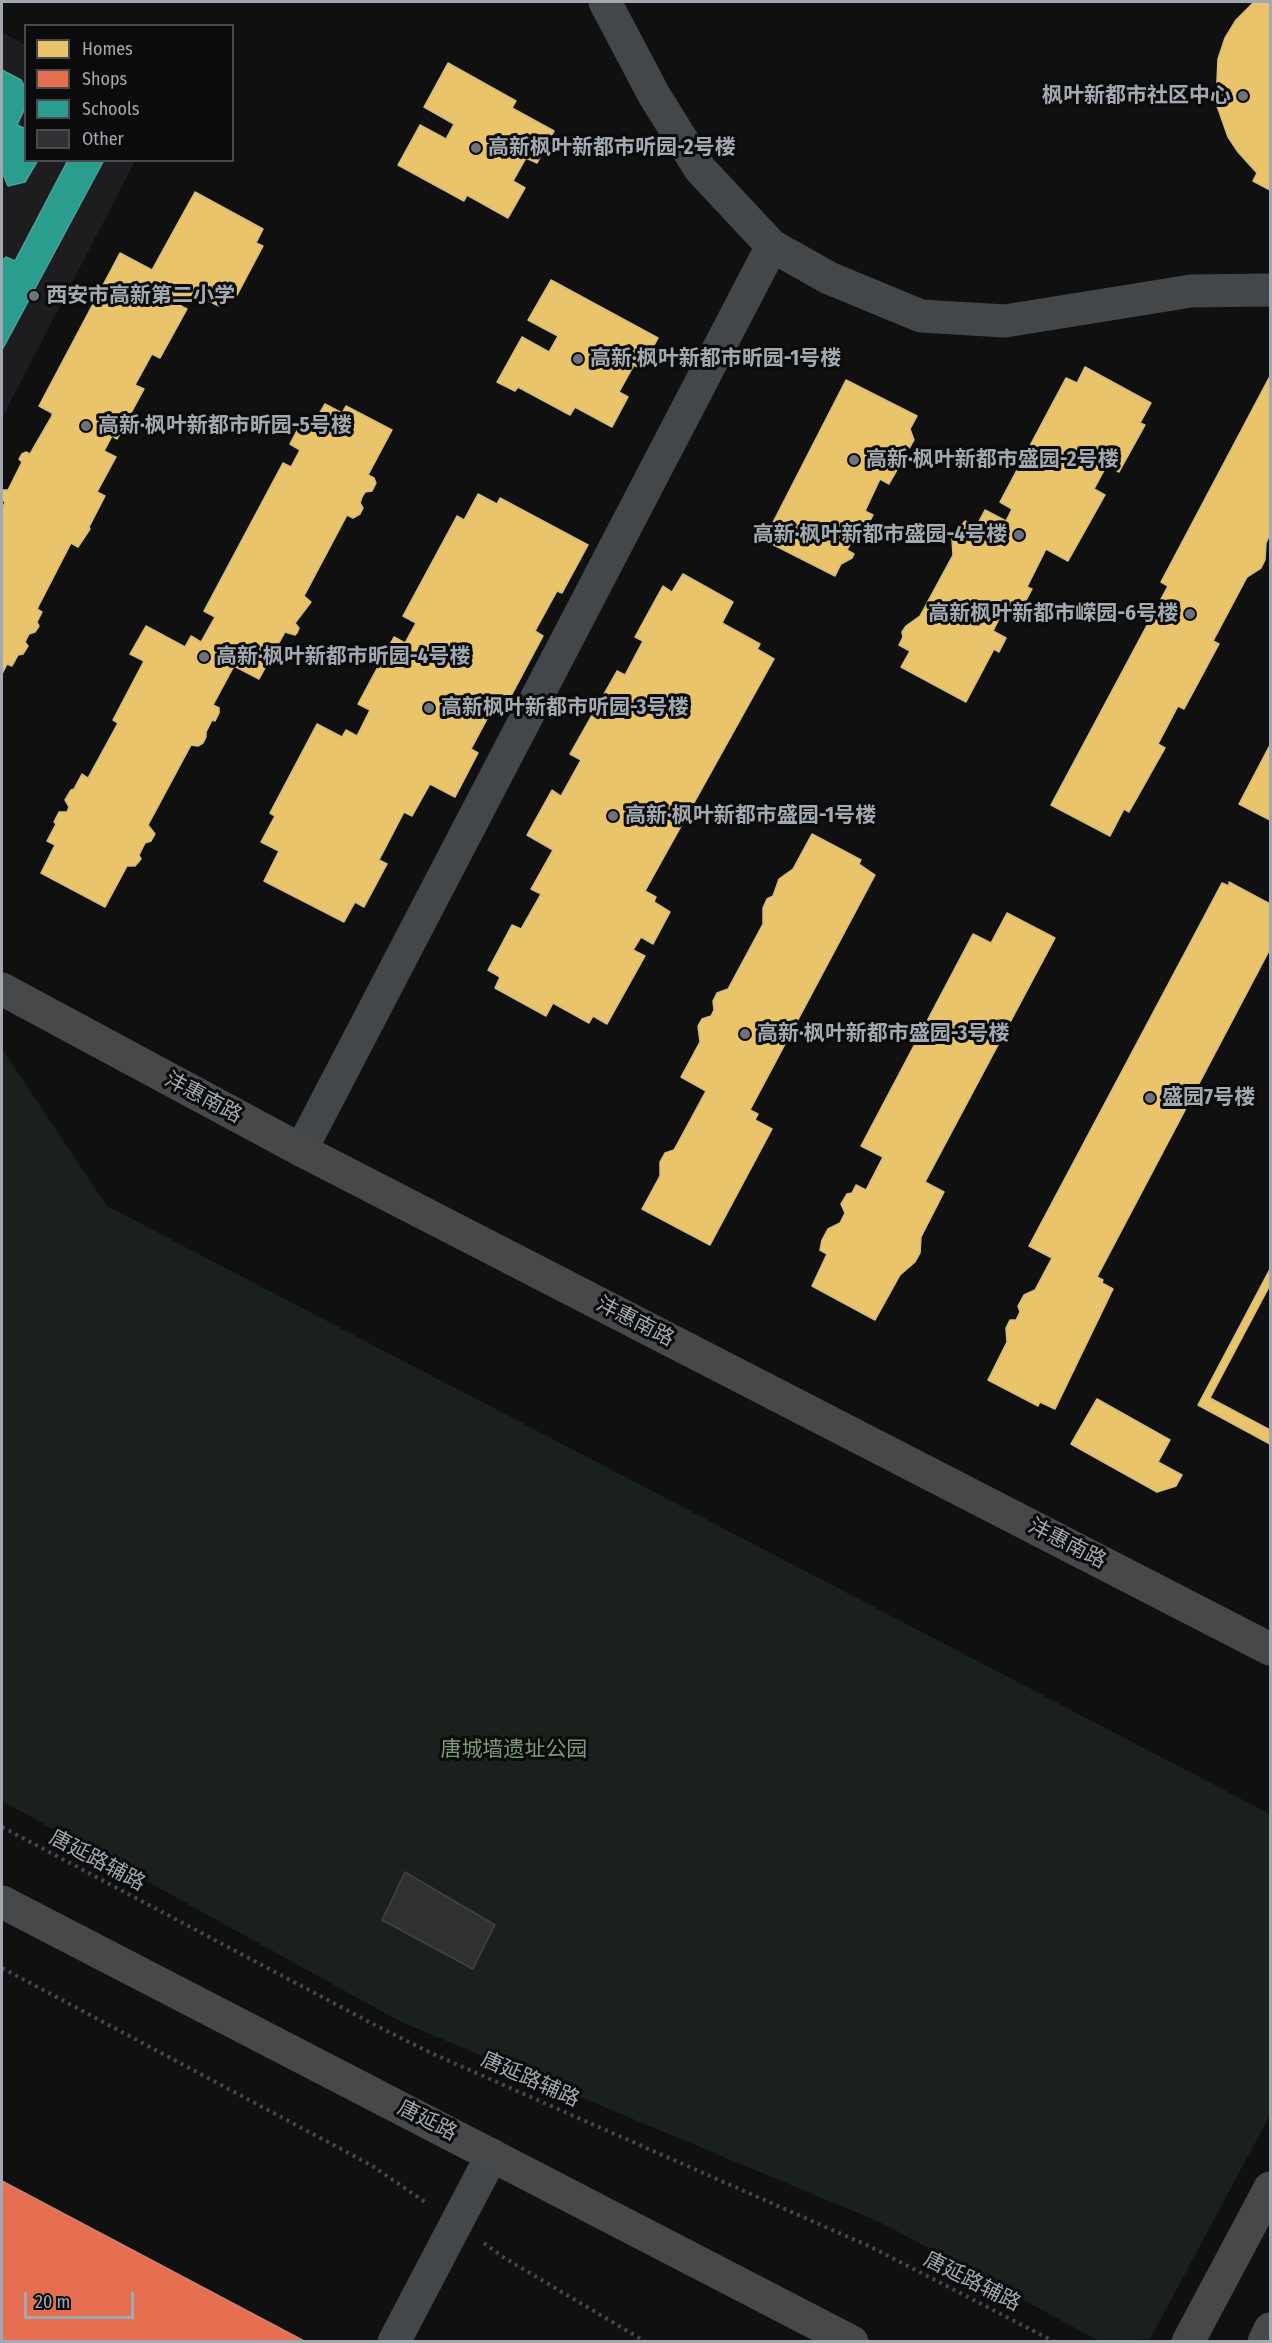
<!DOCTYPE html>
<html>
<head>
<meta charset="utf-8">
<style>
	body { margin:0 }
	#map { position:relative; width:1272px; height:2343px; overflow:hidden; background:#101011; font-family:"Fira Sans Condensed",sans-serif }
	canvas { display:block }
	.frame { position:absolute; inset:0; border:3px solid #a2a9b1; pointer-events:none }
	.legend { position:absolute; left:24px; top:24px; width:210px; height:138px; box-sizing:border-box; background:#0b0b0c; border:2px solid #474a4e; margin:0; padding:8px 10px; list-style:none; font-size:18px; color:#a2a9b1 }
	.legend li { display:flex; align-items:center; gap:12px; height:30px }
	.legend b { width:30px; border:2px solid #474a4e }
	.scale { position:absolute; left:24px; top:2292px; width:110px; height:27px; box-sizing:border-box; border:3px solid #a2a9b1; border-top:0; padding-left:8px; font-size:18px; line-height:21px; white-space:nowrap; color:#a2a9b1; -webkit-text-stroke:4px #0b0b0c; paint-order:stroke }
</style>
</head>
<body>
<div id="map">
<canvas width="1272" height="2343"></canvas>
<div class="frame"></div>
<ul class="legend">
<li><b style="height:16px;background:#e9c46a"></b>Homes</li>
<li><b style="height:16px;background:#e76f51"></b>Shops</li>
<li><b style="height:16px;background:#2a9d8f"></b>Schools</li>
<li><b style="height:16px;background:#313133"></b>Other</li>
</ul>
<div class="scale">20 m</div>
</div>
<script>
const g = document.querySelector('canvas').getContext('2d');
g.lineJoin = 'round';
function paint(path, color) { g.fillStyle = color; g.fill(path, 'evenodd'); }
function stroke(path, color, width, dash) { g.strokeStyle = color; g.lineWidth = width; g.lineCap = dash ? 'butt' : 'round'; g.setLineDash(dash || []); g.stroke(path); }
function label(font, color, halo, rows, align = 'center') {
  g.font = font + ' "Fira Sans Condensed","Noto Sans SC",sans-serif'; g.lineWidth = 6; g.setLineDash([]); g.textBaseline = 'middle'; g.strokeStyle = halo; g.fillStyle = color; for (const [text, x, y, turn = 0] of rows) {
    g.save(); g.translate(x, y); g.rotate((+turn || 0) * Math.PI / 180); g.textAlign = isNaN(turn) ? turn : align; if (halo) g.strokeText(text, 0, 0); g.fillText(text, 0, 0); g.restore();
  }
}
const built = new Path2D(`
	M2 32 25 45 26 160 135 161 2 418Z`);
const green = new Path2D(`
	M2 1049 107 1206 1270 1814V2115L1150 2339 1099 2341 884 2224 401 2022 2 1801Z`);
const homes = new Path2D(`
	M1254 2H1270V190L1253 181 1257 173 1238 152 1228 137 1216 103 1218 59 1225 38 1236 20Z
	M448 63 516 101 512 108 554 131 537 163 526 158 513 181 525 188 508 218 467 195 464 201 398 165 420 125 446 139 454 124 424 107Z
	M195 192 263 229 256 243 263 246 236 297 226 292 219 306 201 297 198 302 186 296 181 306 187 309 160 358 152 354 135 385 144 389 117 439 112 436 104 451 116 457 97 492 105 496 89 527 90 529 78 547 71 543 37 609 42 612 37 622 39 626 35 632 29 634 25 642 28 646 23 654 18 655 12 666 7 664 2 674V509L5 502 2 500V490H8L22 462 19 459 22 454 26 452 30 454 52 416V413L39 406 120 253 152 270Z
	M551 280 658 338 641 369 634 365 619 392 628 397 612 427 575 407 570 415 518 387 515 391 497 382 522 337 549 352 558 336 528 320Z
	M1085 367 1151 403 1140 423 1145 425 1119 472 1107 465 1094 489 1105 495 1068 561 1046 549 1027 587 1032 589 1018 616 1005 607 993 631 1006 638 999 652 994 649 966 702 901 667 910 651 899 645 903 637 902 632 906 626 920 616 953 555 952 539 965 521 976 527 985 510 1006 521 1012 509 1000 502 1066 378 1077 383Z
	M1270 376V534L1266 543 1265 560 1261 568 1247 577 1213 641 1219 644 1184 709 1178 706 1158 744 1165 748 1129 812 1124 809 1110 836 1051 805 1168 586 1161 582Z
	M846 380 917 416 910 429 914 440 889 484 880 479 865 511 873 515 861 538 854 537 847 550 854 554 852 558 841 564 835 576 764 540Z
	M325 404 342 413 346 406 392 430 368 475 374 478 376 483 372 491 365 492 362 497 360 503 363 508 360 514 353 518 347 515 304 596 311 602 295 623 299 628 297 633 295 635 285 632 259 679 234 666 213 705 219 708V713L215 721 212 720 206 732V737L203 743 198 746 191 745 148 825 155 834 151 841 145 843 139 855 141 859 135 866H127L105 907 41 873 55 845 47 841 56 824 54 822 59 812H67L69 807 65 800 71 790 74 789 82 774 88 778 118 723 113 720 144 661 130 654 146 626 185 647 191 636 201 642 215 617 204 611 283 463 291 467 300 450 290 444 301 423 311 428Z
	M478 494 497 504 500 498 588 545 562 593 557 591 535 631 543 636 503 711 494 706 471 749 478 753 455 797 430 784 412 816 404 812 379 860 387 864 364 907 355 902 344 922 264 881 279 851 261 842 275 816 270 813 317 724 342 737 346 730 357 736 370 710 358 704 394 637 405 643 416 623 403 616 457 516 464 520Z
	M683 574 733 602 722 623 760 644 757 649 774 659 645 891 656 897 654 902 670 912 653 944 641 937 633 950 645 956 607 1024 593 1016 589 1023 553 1003 546 1016 495 988 500 977 488 970 512 925 521 929 541 894 531 889 553 850 527 835 552 790 561 796 581 760 570 754 617 671 625 675 643 641 635 637 663 586 672 592Z
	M1270 745V820L1239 804Z
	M812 834 861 860 859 864 875 875 750 1110 758 1114 755 1120 772 1129 710 1245 642 1209 660 1176V1162L665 1153 674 1150 706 1091 681 1077 700 1042 698 1026 702 1019 711 1016 714 1010 713 1001 717 993 728 989 763 924V908L767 899 773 896 779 879 793 869Z
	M1229 882 1270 904 1269 910 1270 911V949L1097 1277 1103 1280 1102 1283 1113 1289 1055 1409 1040 1402 1038 1406 988 1380 1007 1342 1006 1328 1010 1320H1016L1020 1312 1018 1306 1024 1295 1035 1290 1052 1258 1029 1246 1222 883 1229 886Z
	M1007 913 1055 938 925 1182 944 1192 921 1237 920 1253 915 1262 900 1275 875 1320 812 1286 827 1254 820 1250 822 1240 828 1229 840 1223 845 1213 841 1204 847 1194 852 1193 856 1185 866 1190 883 1157 861 1146 973 934 991 943Z
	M1270 1269V1444L1198 1405Z
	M1270 1285V1430L1210 1398Z
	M1097 1399 1170 1440 1158 1462 1182 1475 1176 1486 1157 1492 1071 1444Z`);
const shops = new Path2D(`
	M2 2181 306 2342H2Z`);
const schools = new Path2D(`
	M2 70 21 80 26 89V106L17 125 26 129V160H38L25 182 8 186 2 172Z
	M68 160H104L2 350V260L6 257 15 261Z`);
const building = new Path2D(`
	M405 1872 495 1925 473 1969 382 1920Z`);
const path = new Path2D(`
	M2 1827 373 2024 431 2053 871 2247 1055 2342
	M2 1968 371 2165 428 2204
	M484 2243 503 2257 646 2342`);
const minor = new Path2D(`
	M605 2 654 95 700 169 772 246 829 278 921 316 1005 321 1191 291 1270 290
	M301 1150 772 246
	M394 2342 492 2155`);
const primary = new Path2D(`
	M2 989 301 1150 1270 1649
	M2 1902 852 2342
	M1188 2342 1270 2188
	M1264 2342 1270 2329`);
const markers = [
	[1243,96,6,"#6f7379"],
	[476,148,6,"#6f7379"],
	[34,296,6,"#6f7379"],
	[578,359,6,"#6f7379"],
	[86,426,6,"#6f7379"],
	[854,460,6,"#6f7379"],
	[1019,535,6,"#6f7379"],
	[1190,614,6,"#6f7379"],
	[204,657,6,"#6f7379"],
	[429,708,6,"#6f7379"],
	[613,816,6,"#6f7379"],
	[745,1034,6,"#6f7379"],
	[1150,1098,6,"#6f7379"]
];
const poiNames = [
	["枫叶新都市社区中心",1231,96,"right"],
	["高新枫叶新都市听园-2号楼",488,148],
	["西安市高新第二小学",46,296],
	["高新·枫叶新都市昕园-1号楼",590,359],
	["高新·枫叶新都市昕园-5号楼",98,426],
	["高新·枫叶新都市盛园-2号楼",866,460],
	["高新·枫叶新都市盛园-4号楼",1007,535,"right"],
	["高新枫叶新都市嵘园-6号楼",1178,614,"right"],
	["高新·枫叶新都市昕园-4号楼",216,657],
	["高新枫叶新都市听园-3号楼",441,708],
	["高新·枫叶新都市盛园-1号楼",625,816],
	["高新·枫叶新都市盛园-3号楼",757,1034],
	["盛园7号楼",1162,1098]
];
const streetNames = [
	["沣惠南路",203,1098,28],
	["沣惠南路",635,1322,27],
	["沣惠南路",1067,1544,27],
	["唐延路辅路",97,1861,28],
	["唐延路辅路",530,2080,24],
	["唐延路",427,2121,27],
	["唐延路辅路",972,2282,27]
];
const parkNames = [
	["唐城墙遗址公园",514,1750]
];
paint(built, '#1d1d1f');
paint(green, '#1a201b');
paint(homes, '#e9c46a');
stroke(homes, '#d4bc7f', 1.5);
paint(shops, '#e76f51');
stroke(shops, '#d2806e', 1.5);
paint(schools, '#2a9d8f');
stroke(schools, '#4ea199', 1.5);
paint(building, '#313133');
stroke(building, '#404244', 1.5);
stroke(path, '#46474a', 4, [3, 4.5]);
stroke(minor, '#444749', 33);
stroke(primary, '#47484a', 33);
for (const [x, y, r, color] of markers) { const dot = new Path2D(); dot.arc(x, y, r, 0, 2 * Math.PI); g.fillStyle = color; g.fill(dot); stroke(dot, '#0b0b0c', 2); }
label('bold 21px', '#a2a9b1', '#0b0b0c', poiNames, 'left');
label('21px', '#a2a9b1', '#0b0b0c', streetNames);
label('21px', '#7e9b79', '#0b0b0c', parkNames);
</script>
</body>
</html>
